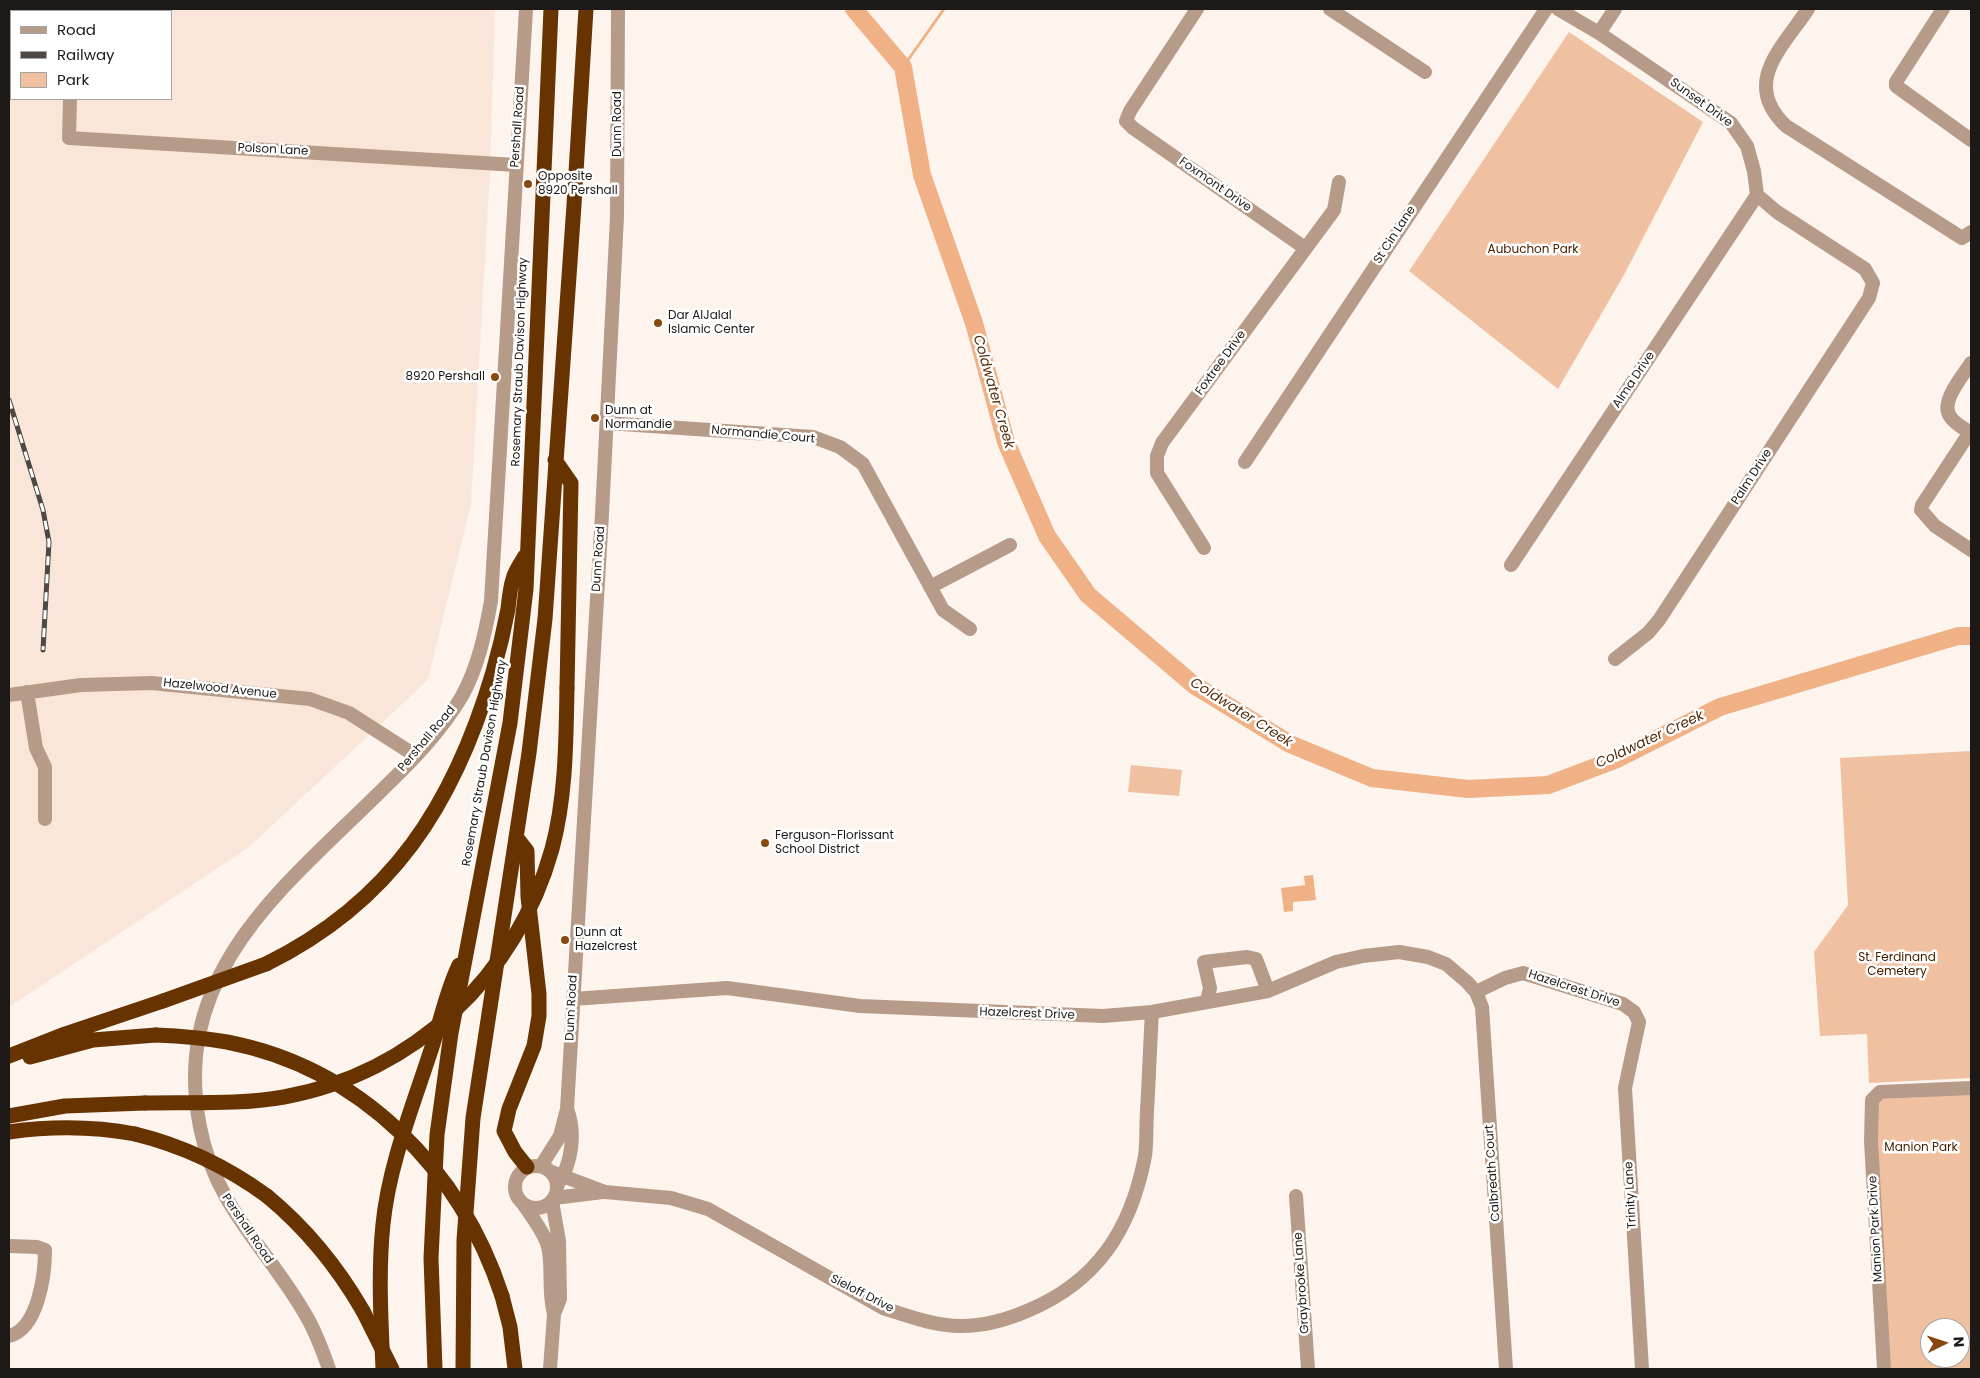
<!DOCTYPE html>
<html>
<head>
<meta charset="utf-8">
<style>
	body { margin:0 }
	#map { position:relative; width:1980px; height:1378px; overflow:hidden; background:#fdf4ee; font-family:Poppins,sans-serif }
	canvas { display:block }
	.frame { position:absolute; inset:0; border:10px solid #1d1916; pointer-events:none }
	.legend { position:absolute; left:10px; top:10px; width:162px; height:90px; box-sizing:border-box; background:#fff; border:1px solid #a5a3a2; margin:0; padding:6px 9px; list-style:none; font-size:15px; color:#1d1916 }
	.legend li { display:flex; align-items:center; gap:10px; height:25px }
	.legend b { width:25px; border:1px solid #a5a3a2 }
	.north { position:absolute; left:1920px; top:1318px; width:50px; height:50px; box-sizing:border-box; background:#fff; border:1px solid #a5a3a2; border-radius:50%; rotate:86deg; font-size:14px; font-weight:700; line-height:20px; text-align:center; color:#1d1916 }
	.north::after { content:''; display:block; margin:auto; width:18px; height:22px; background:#88480e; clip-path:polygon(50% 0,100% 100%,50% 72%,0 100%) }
</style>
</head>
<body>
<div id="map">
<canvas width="1980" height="1378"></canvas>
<div class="frame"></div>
<ul class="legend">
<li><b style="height:6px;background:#b69b88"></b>Road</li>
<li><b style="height:6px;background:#4d4844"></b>Railway</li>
<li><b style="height:14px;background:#f0c1a1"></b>Park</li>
</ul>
<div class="north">N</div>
</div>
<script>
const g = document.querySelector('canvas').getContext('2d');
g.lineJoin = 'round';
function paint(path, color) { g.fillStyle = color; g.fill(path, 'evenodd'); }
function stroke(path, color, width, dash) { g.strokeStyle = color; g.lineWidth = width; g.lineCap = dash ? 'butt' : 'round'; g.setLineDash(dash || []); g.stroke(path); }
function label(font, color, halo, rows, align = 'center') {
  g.font = font + ' Poppins,sans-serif'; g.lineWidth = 5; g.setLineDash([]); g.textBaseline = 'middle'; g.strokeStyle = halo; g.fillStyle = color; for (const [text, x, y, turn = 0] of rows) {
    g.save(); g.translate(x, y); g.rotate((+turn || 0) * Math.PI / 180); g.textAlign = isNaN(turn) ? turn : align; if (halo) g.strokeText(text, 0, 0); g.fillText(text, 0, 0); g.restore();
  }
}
const built = new Path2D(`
	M9 9H495L490 171 471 504 428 680 249 847 9 1007ZM11 11H171V99H11Z`);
const green = new Path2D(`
	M1569 32 1703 122 1625 273 1558 389 1409 271Z
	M1971 751V1078L1869 1083 1867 1034 1820 1036 1814 952 1848 905 1840 758Z
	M1131 765 1182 770 1179 796 1128 792Z
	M1971 1094V1369H1884L1868 1100ZM1930 1328H1960V1358H1930Z`);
const water = new Path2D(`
	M1313 875 1316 900 1293 902V911L1284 912 1281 888 1305 885 1304 876Z`);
const stream = new Path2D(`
	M903 67 944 9`);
const river = new Path2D(`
	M854 9 903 67 922 175 974 323 1006 442 1047 536 1088 595 1194 685 1290 744 1372 778 1468 789 1548 785 1617 759 1720 707 1958 636H1971`);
const minor = new Path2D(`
	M1197 9 1130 111 1126 121 1133 128 1305 248
	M1330 9 1425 72
	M1558 9 1599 33 1731 123 1747 146 1754 171 1757 195 1777 212 1865 269 1873 283 1869 298 1659 620 1648 633 1615 659
	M1808 9C1782 48 1741 83 1786 126L1962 238 1971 232
	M1943 9 1896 82V86L1971 140
	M72 11V9
	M1599 33 1615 9
	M70 99 69 138 516 165
	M1971 363C1963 376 1937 404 1952 419 1957 425 1965 429 1971 433
	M607 423 813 437 840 447 863 464 943 610 970 629
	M1970 432 1922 505 1921 510 1935 526 1971 550
	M1245 462 1546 9
	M1204 548 1157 473V456L1162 443 1334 210 1339 182
	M1511 565 1757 195
	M930 587 1010 545
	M27 692 36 748 45 767V819
	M9 695 81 685 152 683 310 699 349 713 416 756
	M1476 992 1505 978 1523 973 1623 1004 1634 1012 1639 1022 1625 1088 1642 1369
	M573 999 727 988 860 1006 1103 1016 1152 1012 1268 991 1336 962 1363 956 1399 952 1428 957 1446 964 1467 982 1476 992 1482 1007 1506 1369
	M1207 1001 1210 988 1204 962 1247 957 1256 959 1268 991
	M515 1187a21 21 0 1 1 42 0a21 21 0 1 1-42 0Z
	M541 1166 560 1136 567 1109 602 514 617 217 618 9
	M552 1172 605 1192 671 1198 708 1209 883 1308C908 1316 934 1326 961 1326 983 1326 1006 1320 1027 1311 1097 1282 1131 1230 1145 1156 1147 1142 1146 1126 1147 1111 1149 1078 1150 1045 1152 1012
	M558 1184C572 1163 576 1133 567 1109
	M1296 1196 1308 1369
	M554 1198 603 1192
	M524 1205C532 1217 542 1230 547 1243 554 1264 547 1289 554 1314
	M9 1246 37 1247 45 1250C45 1275 38 1329 9 1336
	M329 1369C323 1352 317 1335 308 1319 270 1250 216 1210 200 1127 169 970 288 884 386 786 414 759 442 730 462 696 478 667 485 634 491 601L526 9
	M550 1369 554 1314 560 1299 559 1241 552 1201
	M1884 1369 1871 1141 1872 1100 1880 1092 1971 1088`);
const highway = new Path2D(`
	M555 460 571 483 567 688
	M516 837 527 851 528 897 539 994V1016L534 1046 509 1109 504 1131 515 1152 527 1167
	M266 964C392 902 454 804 493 672 499 651 504 630 508 609 509 599 510 588 513 579 515 571 521 563 525 556
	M9 1056 65 1034 163 1001
	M30 1057 93 1040 156 1035
	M9 1116 65 1106 145 1103
	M9 1132C52 1126 92 1126 135 1134
	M267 1196C307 1229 337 1266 363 1311
	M502 1296 510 1327 515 1369
	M383 1369C381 1321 378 1272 383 1224 389 1166 411 1111 429 1056 440 1025 445 994 459 965
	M435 1369 431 1258 437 1135 451 1033 510 723 526 589 551 9
	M463 1369 464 1240 473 1118 529 753 545 619 574 205 586 9`);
const rail = new Path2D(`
	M9 400 43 510 49 542 43 650`);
const highwayBridge = new Path2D(`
	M163 1001 266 964
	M156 1035C180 1036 204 1038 227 1042 361 1068 461 1170 502 1296
	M145 1103C191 1102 239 1105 284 1097 415 1073 517 975 552 849 566 797 566 741 567 688
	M135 1134C184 1146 226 1166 267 1196
	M363 1311 392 1369`);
const markers = [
	[528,184,5,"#88480e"],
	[658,323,5,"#88480e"],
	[495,377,5,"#88480e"],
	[595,418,5,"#88480e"],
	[765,843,5,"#88480e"],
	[565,940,5,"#88480e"]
];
const streetNames = [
	["Sunset Drive",1701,103,36],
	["Dunn Road",618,124,-90],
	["Pershall Road",518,127,-86],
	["Polson Lane",273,150,3],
	["Foxmont Drive",1215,185,35],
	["St Cin Lane",1395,235,-57],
	["Rosemary Straub Davison Highway",520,362,-88],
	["Foxtree Drive",1221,363,-54],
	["Alma Drive",1634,380,-56],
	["Normandie Court",763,435,5],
	["Palm Drive",1752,477,-57],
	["Dunn Road",599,559,-86],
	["Hazelwood Avenue",220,689,6],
	["Pershall Road",427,739,-50],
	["Rosemary Straub Davison Highway",485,763,-80],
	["Hazelcrest Drive",1574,989,18],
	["Dunn Road",572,1008,-87],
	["Hazelcrest Drive",1027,1014,2],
	["Calbreath Court",1493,1173,-94],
	["Trinity Lane",1631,1195,-93],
	["Pershall Road",247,1229,56],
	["Manion Park Drive",1876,1229,-93],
	["Graybrooke Lane",1302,1283,-94],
	["Sieloff Drive",862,1294,27]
];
const poiNames = [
	["Opposite",538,177],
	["8920 Pershall",538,191],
	["Dar AlJalal",668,316],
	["Islamic Center",668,330],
	["8920 Pershall",485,377,"right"],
	["Dunn at",605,411],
	["Normandie",605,425],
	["Ferguson-Florissant",775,836],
	["School District",775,850],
	["Dunn at",575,933],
	["Hazelcrest",575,947]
];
const parkNames = [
	["Aubuchon Park",1533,250],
	["St. Ferdinand",1897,958],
	["Cemetery",1897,972],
	["Manion Park",1921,1148]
];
const waterNames = [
	["Coldwater Creek",993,392,74],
	["Coldwater Creek",1241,713,32],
	["Coldwater Creek",1650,740,-25]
];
paint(built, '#f9e6d9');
paint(green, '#f0c1a1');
paint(water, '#efb185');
stroke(stream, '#efb185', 3);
stroke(river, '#efb185', 18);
stroke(minor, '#b69b88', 14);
stroke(highway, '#673300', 15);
stroke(rail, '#4d4844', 5);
stroke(rail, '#fff', 3, [9]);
stroke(highwayBridge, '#673300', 15);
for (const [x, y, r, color] of markers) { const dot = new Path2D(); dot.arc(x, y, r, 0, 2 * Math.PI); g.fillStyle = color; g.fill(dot); stroke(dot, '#fff', 2); }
label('12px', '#1d1916', '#fff', streetNames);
label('12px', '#1d1916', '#fff', poiNames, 'left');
label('12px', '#482100', '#fff', parkNames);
label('italic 14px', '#552d0b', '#fff', waterNames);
</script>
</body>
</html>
